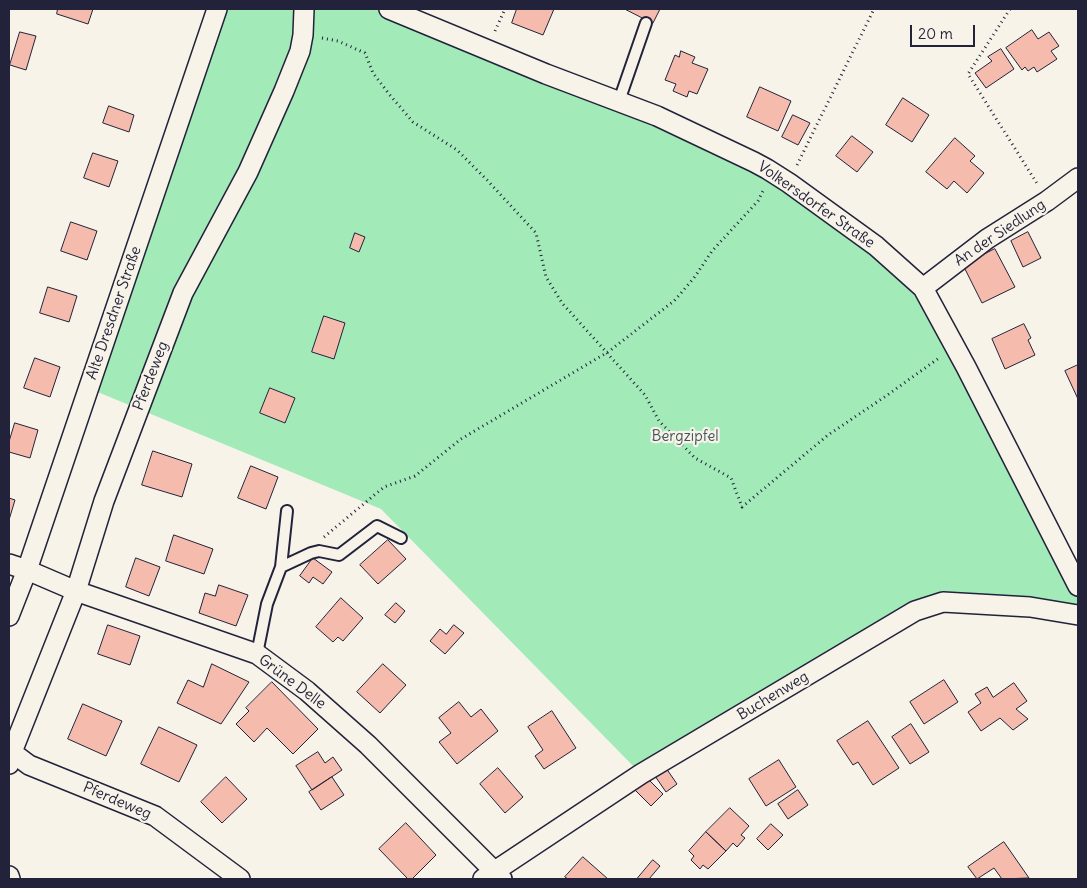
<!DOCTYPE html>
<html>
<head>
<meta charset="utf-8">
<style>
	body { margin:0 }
	#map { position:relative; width:1087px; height:888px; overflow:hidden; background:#f7f3e8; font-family:Delius,sans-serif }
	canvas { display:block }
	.frame { position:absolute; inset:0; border:10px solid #22223b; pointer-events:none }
	.scale { position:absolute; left:910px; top:25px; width:65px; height:22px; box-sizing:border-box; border:2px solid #22223b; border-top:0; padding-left:6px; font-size:15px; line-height:18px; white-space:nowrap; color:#22223b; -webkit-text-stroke:4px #f7f3e8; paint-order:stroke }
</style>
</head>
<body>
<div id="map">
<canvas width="1087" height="888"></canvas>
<div class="frame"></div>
<div class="scale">20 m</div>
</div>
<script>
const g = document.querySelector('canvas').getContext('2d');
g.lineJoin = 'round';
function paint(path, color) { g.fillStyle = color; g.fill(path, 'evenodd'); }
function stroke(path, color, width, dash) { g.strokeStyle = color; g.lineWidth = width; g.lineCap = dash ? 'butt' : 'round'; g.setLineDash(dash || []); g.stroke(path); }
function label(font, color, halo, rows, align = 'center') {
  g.font = font + ' Delius,sans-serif'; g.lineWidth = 4.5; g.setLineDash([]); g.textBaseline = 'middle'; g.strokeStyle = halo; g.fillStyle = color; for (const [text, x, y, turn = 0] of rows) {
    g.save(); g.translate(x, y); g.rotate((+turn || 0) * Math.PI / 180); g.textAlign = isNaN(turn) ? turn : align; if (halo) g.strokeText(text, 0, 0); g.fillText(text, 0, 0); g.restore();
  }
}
const green = new Path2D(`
	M217 9H382L767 169 923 288 1078 586V615L943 602 641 774 381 509 88 388Z`);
const building = new Path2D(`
	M58 9H93L88 24 57 14Z
	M517 9H554L543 35 512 23Z
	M625 9H660L653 23Z
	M1032 30 1038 39 1049 32 1059 46 1051 51 1057 59 1037 72 1034 67 1028 71 1025 67 1022 70 1006 48Z
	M20 32 36 36 26 70 10 65Z
	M1001 49 1014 69 986 88 975 73 992 61 988 57Z
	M681 51 695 57 692 63 708 69 697 94 689 91 687 97 673 91 676 84 665 80 675 55 679 57Z
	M760 87 791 101 778 131 747 117Z
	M903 98 929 115 912 142 886 125Z
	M109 106 134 115 129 132 103 123Z
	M793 115 810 123 798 145 782 137Z
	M852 136 873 152 857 172 836 156Z
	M955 138 975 156 970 161 984 173 967 193 954 181 947 189 926 172Z
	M93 153 118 161 109 187 84 178Z
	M71 222 97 231 87 260 61 251Z
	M1028 232 1041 258 1023 267 1011 241Z
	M355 233 365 237 359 252 350 248Z
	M995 249 1015 287 982 303 963 265Z
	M48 287 77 296 69 322 40 313Z
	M324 316 345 323 334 359 312 352Z
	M1024 324 1031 338 1028 340 1035 355 1005 369 992 339Z
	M35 358 60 367 50 397 24 388Z
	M1078 365V399L1065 371Z
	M270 388 295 398 285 423 260 413Z
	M15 423 38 430 30 458 9 452V442Z
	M153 451 192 464 182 497 142 485Z
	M251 466 278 477 266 509 238 498Z
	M9 498 15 500 9 520Z
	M174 535 213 549 204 574 166 561Z
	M388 540 406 559 378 584 360 565Z
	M136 558 160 567 149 596 126 587Z
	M313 558 332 572 323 584 313 577 309 583 300 576Z
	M219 585 248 595 236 626 199 613 205 593 215 596Z
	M341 598 363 618 343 641 338 637 333 642 316 627Z
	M396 603 405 611 395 623 385 615Z
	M108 625 140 636 130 665 98 654Z
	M454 625 464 633 445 654 430 641 440 629 446 634Z
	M212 664 249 682 221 724 177 703 188 680 203 687Z
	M383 664 406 685 380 713 357 692Z
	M944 680 958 702 924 724 910 702Z
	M272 682 318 729 293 754 267 728 254 742 236 724 249 711 246 708Z
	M1014 683 1027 701 1016 709 1028 719 1013 730 1000 718 981 731 968 712 981 703 975 694 987 687 993 697Z
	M459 702 471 717 481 709 498 731 457 764 439 742 451 733 439 718Z
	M83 704 122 721 106 756 68 739Z
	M552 711 576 748 544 769 535 756 543 750 528 727Z
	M868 721 899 768 873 785 858 762 853 765 837 741Z
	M911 724 929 752 910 764 892 737Z
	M159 727 197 745 179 782 141 764Z
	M318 752 325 763 333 757 342 770 312 790 296 766Z
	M779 760 796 787 766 806 749 779Z
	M498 768 523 797 505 813 480 784Z
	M666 768 677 784 666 792 655 776Z
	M226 777 247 799 222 823 201 802Z
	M332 777 344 795 321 810 309 792Z
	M646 777 663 794 651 806 634 789Z
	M798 790 808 805 788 819 778 804Z
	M730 808 749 826 741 835 745 838 737 847 733 843 726 851 706 832Z
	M406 823 436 855 412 879H408L379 849Z
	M771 824 783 835 768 850 757 839Z
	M706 832 726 851 708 869 703 865 700 869 691 860 694 856 689 851Z
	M1004 842 1029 878 1002 879 994 868 977 879 968 867Z
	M583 857 608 879H568L565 877Z
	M653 860 660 866 649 879H637Z`);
const path = new Path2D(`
	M1010 9 968 74 1038 185
	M495 31 505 9
	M322 38 338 41 365 53 373 73 389 94 413 122 457 150 487 180 536 233 546 277 562 303 645 395 659 421 695 458 731 478 742 507 828 435 886 396 939 358
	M797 165 874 9
	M324 537 384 487 415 476 461 439 608 352 674 301 694 278 712 251 758 201 764 189`);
const service = new Path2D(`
	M619 101 646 23
	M281 567 287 511
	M257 654 267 604 281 567 311 553 319 551 339 555 377 526 401 538`);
const minor = new Path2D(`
	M389 9 546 74 657 116 754 162 767 169 789 183 876 246 923 288 966 367 1078 586
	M923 288 987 239 1047 201 1078 178
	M9 564 27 570 76 591 257 654 307 691 368 745 502 879
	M9 616 27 570 217 9
	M9 750 29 765 155 816 240 879
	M9 764 12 752 76 591 104 501 183 293 248 172 284 91 300 51 303 35 304 9
	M9 876 10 879
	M483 879 641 774 915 611 943 602 1030 607 1078 615`);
const streetNames = [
	["Volkersdorfer Straße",816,205,35],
	["An der Siedlung",1000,233,-34],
	["Alte Dresdner Straße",114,313,-71],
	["Pferdeweg",151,376,-69],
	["Grüne Delle",292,682,37],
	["Buchenweg",773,696,-31],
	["Pferdeweg",117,801,23]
];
const parkNames = [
	["Bergzipfel",685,437]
];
paint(green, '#a2eab8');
paint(building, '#f5bbac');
stroke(building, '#22223b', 1);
stroke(service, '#22223b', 14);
stroke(minor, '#22223b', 22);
stroke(path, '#22223b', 3, [1, 4]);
stroke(service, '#f7f3e8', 10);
stroke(minor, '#f7f3e8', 19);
label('15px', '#22223b', '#f7f3e8', streetNames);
label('15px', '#42545a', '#f7f3e8', parkNames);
</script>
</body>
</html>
